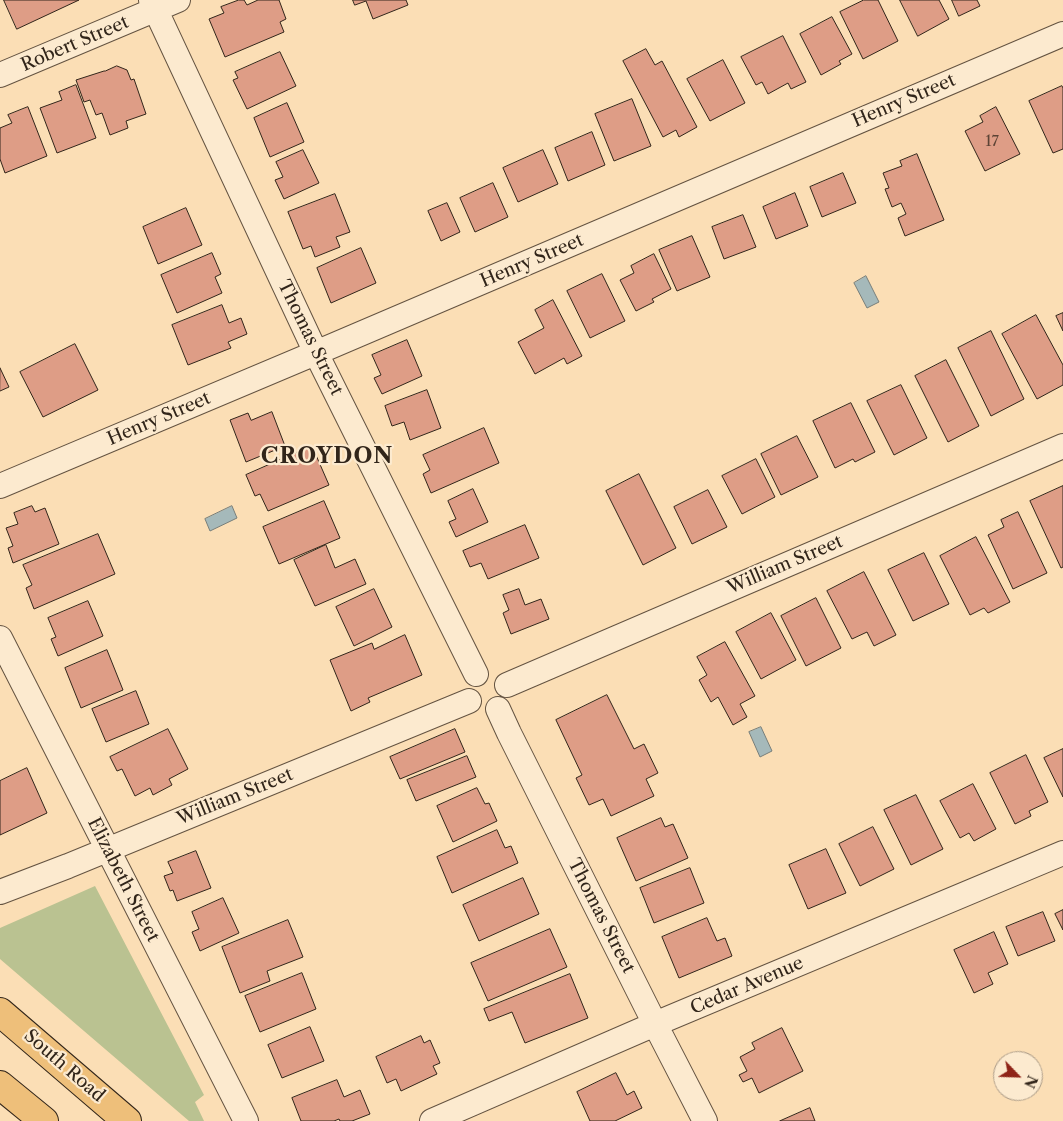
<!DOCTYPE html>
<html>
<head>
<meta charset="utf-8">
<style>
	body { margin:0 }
	#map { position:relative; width:1063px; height:1121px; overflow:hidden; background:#fbdeb5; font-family:"Libre Caslon Text",serif }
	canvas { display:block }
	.north { position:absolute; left:993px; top:1051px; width:50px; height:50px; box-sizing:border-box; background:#fceacf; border:1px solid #ab9b87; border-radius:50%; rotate:114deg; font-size:14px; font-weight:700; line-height:20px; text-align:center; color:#31251a }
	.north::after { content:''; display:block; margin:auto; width:18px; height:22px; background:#8f2418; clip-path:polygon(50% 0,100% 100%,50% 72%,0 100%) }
</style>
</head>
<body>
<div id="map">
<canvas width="1063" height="1121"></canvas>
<div class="north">N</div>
</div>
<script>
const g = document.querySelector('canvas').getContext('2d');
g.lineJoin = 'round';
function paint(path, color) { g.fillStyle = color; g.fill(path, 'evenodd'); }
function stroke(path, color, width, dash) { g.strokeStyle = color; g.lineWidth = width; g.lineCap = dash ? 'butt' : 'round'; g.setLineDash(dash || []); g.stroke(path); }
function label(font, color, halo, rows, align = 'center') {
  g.font = font + ' "Libre Caslon Text",serif'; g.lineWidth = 4.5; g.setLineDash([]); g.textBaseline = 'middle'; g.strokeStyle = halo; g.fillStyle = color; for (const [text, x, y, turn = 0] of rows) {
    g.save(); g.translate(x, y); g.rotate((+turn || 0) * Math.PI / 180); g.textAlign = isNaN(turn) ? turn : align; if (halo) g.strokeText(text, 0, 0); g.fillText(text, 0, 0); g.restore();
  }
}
const green = new Path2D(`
	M95 886 204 1095 195 1102 204 1121H189L0 959V928Z`);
const water = new Path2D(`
	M866 276 879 302 867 308 854 283Z
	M232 506 237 518 210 531 205 519Z
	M761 727 772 751 760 757 749 732Z`);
const building = new Path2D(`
	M4 0H79L17 29Z
	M239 0H244L247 5 258 0H279L286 19 280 22 284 32 225 57 209 19 224 13 221 7Z
	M353 0H406L408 5 373 19 366 1 355 5Z
	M864 0H878L898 41 863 59 840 12Z
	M900 0H939L949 19 918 36Z
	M952 0H977L980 6 959 16Z
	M832 17 852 54 839 61 841 64 821 75 800 34Z
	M783 36 806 82 791 89 788 83 768 94 762 82 756 85 741 57Z
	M646 49 655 65 662 61 697 127 679 137 676 130 663 137 623 61Z
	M280 52 296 86 247 109 233 80 238 78 235 72Z
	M723 60 745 103 710 121 687 79Z
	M117 66 127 70 131 80 134 79 146 114 126 121 128 128 110 135 102 113 96 115 90 100 84 102 76 80 104 71H105Z
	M76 85 96 138 57 153 40 108 62 100 59 92Z
	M1062 86 1063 88V149L1053 153 1029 101Z
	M632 99 651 146 614 161 595 114Z
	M287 103 304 142 270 157 254 118Z
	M28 107 47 156 5 173 0 159V128L12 123 8 115Z
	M996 107 1020 154 985 171 965 131 983 122 980 116Z
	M592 132 605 165 568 181 555 148Z
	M303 150 319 183 284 199 275 180 283 177 276 162Z
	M543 150 558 184 518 202 503 168Z
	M917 154 944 220 905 236 898 218 906 214 901 203 892 207 885 189 889 188 883 173 902 166 900 161Z
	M843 173 856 203 822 217 810 187Z
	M493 183 508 217 475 232 460 198Z
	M795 193 808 226 776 239 763 207Z
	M335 194 350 232 336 237 340 247 315 257 311 246 303 249 288 212Z
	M447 203 460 232 441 241 428 211Z
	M186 208 202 245 158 264 143 227Z
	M743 215 756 247 724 259 712 227Z
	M692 236 710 277 677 291 659 250Z
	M361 248 376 283 331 303 317 268Z
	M212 253 221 274 215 277 222 293 177 313 161 275Z
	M654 254 671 289 652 299 654 302 636 311 620 280 634 273 631 266Z
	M602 274 625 321 590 338 567 291Z
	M553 300 582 356 567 364 564 358 535 374 518 342 544 328 535 310Z
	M222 305 229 323 241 318 247 334 228 342 231 348 188 365 172 325Z
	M1063 313V331L1056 316Z
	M1036 315 1063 365V385L1037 399 1002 334Z
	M991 331 1024 399 991 416 958 348Z
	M407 340 422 376 382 394 374 378 381 375 372 355Z
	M75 344 98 390 43 417 20 372Z
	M946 360 979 426 948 442 915 376Z
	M0 368 9 387 0 391Z
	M901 385 927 438 894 455 867 401Z
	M427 390 441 428 410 440 404 422 392 426 385 406Z
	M851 403 875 452 855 462 853 459 835 468 813 421Z
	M272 412 285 446 246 462 230 420 248 413 251 420Z
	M484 428 499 463 431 493 423 474 430 470 423 455Z
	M797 436 818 477 781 495 761 454Z
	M312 446 329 485 268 511 260 494 255 496 246 475Z
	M756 459 775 497 742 514 722 476Z
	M639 474 676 548 643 565 606 491Z
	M1063 486V567L1061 568 1030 501Z
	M473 489 488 522 456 537 449 522 456 519 448 501Z
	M708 490 727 527 692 544 674 507Z
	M324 501 340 538 279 564 263 527Z
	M32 506 35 512 45 508 59 544 13 563 8 548 13 546 6 528 18 524 14 513Z
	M1018 512 1047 573 1013 589 988 535 1004 527 1001 520Z
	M525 525 539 558 488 579 481 563 470 567 463 551Z
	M98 534 115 574 34 609 26 588 32 585 23 565Z
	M976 537 1010 602 988 613 984 608 970 615 940 556Z
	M326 545 335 568 355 559 366 584 315 606 294 560Z
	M924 553 949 604 913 621 888 570Z
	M864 572 896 635 874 646 867 632 852 639 827 591Z
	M374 589 392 627 354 646 336 607Z
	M519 589 525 605 541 599 549 619 511 634 503 613 509 610 503 595Z
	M816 598 841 648 806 666 781 616Z
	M88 601 103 636 58 656 51 639 56 637 48 618Z
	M771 613 796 660 761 679 736 632Z
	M405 635 422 675 368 698 370 702 351 711 330 660 372 643 374 649Z
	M725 642 755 696 740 704 747 717 733 725 718 697 711 702 699 680 707 675 697 657Z
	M107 650 123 690 81 708 65 668Z
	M136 691 149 724 106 742 92 709Z
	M607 695 634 749 644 744 658 773 646 779 654 796 611 816 603 799 589 805 576 778 582 775 556 720Z
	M168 729 188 769 169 779 172 785 153 795 150 788 135 796 122 769 117 771 110 757Z
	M455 729 465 752 400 779 390 757Z
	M1063 749V797L1044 758Z
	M1026 755 1048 802 1029 811 1031 816 1015 824 990 773Z
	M467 756 476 777 416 801 407 780Z
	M27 768 47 813 0 835V781Z
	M973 784 996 829 974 841 969 833 960 838 940 801Z
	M477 788 485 804 489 803 497 821 453 842 437 806Z
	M916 795 943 849 911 865 884 810Z
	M661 818 665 827 673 824 688 858 636 881 617 838Z
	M873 827 894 869 860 886 839 844Z
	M497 830 505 848 511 846 518 863 452 893 437 857Z
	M826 849 846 893 808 909 789 865Z
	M196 851 211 888 177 901 173 890 170 891 164 876 173 873 168 862Z
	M690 868 704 903 654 923 640 888Z
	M523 878 539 914 479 941 463 905Z
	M223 898 239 933 200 951 192 932 199 929 192 912Z
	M1063 910V930L1055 914Z
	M1043 912 1055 941 1018 956 1006 927Z
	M707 918 717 941 725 938 732 956 679 978 662 937Z
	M288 920 303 957 267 971 270 981 240 993 222 947Z
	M550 929 567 967 488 1001 471 963Z
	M994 932 1008 964 988 973 993 984 974 993 954 950Z
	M302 973 316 1009 260 1032 245 996Z
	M570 974 588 1018 525 1043 512 1012 489 1021 484 1009Z
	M310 1027 324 1061 282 1078 268 1045Z
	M782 1028 803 1071 759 1093 752 1078 743 1082 739 1075 747 1071 740 1057 755 1049 752 1043Z
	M421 1036 424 1043 430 1040 440 1063 433 1066 437 1074 401 1091 396 1079 387 1083 376 1057Z
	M616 1073 627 1095 634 1091 642 1108 615 1121H590L577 1092Z
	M337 1080 344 1097 360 1090 370 1114 352 1121H340L339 1119 334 1121H301L292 1098Z
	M810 1108 815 1121H780Z`);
const minor = new Path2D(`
	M151 0 316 353 476 674
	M0 75 178 0
	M0 486 332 346 1063 34
	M0 638 246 1121
	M507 685 1063 446
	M498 709 509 733 655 1024 705 1121
	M0 892 68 866 469 701
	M432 1121 655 1024 1063 853`);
const major = new Path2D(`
	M0 1012 127 1121`);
const highway = new Path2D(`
	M0 1085 44 1121`);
const numberNames = [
	["17",992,142]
];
const streetNames = [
	["Robert Street",75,44,-23],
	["Henry Street",904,101,-23],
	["Henry Street",532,261,-23],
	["Thomas Street",310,338,64],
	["Henry Street",159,419,-23],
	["William Street",785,565,-23],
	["William Street",235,797,-22],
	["Elizabeth Street",123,880,63],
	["Thomas Street",601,916,63],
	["Cedar Avenue",747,986,-23],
	["South Road",64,1066,41]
];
const districtNames = [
	["CROYDON",327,457]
];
paint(green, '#bac291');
paint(water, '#a5b9ba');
stroke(water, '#777e7a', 1);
paint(building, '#de9d86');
stroke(building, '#31251a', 1);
stroke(minor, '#645341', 26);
stroke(major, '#31251a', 30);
stroke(highway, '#31251a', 30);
stroke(minor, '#fceacf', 24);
stroke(major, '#eebf7a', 28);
stroke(highway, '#eebf7a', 28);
label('15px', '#5c4335', null, numberNames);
label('18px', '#31251a', '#fceacf', streetNames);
g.letterSpacing = '1px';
label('bold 22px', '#31251a', '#fceacf', districtNames);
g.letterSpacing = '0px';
</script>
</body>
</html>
